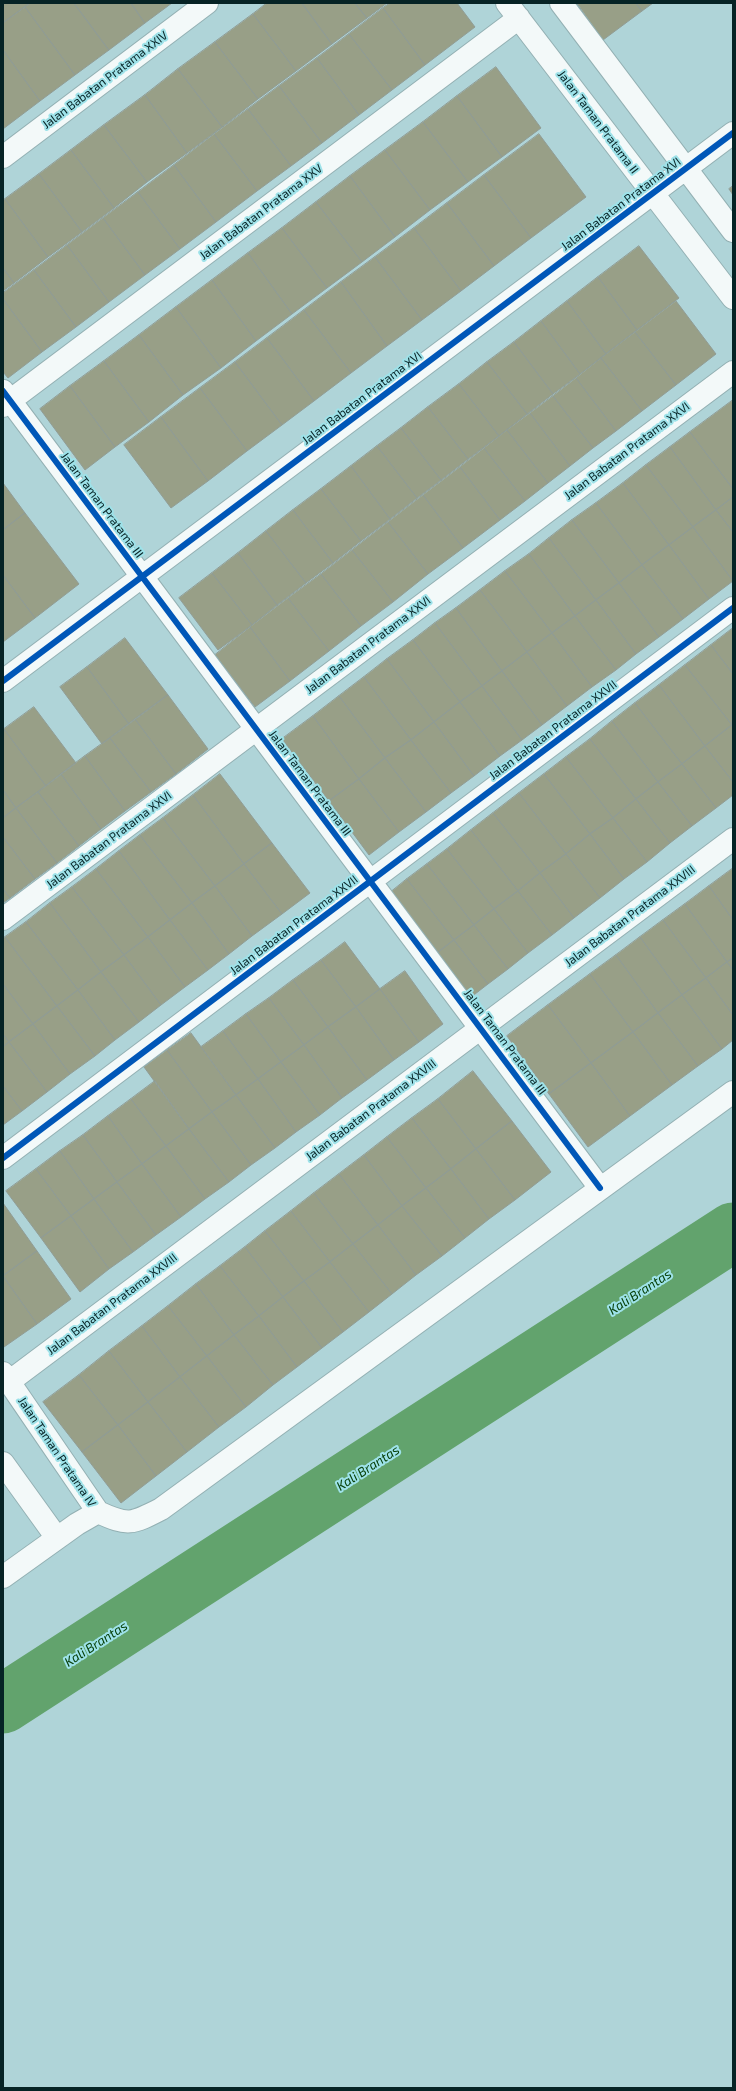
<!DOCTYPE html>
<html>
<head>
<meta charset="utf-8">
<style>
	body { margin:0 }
	#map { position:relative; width:736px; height:2091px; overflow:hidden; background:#afd4d8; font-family:"Exo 2",sans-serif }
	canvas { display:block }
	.frame { position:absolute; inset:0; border:4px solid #062325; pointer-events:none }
</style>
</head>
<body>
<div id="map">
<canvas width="736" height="2091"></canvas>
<div class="frame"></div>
</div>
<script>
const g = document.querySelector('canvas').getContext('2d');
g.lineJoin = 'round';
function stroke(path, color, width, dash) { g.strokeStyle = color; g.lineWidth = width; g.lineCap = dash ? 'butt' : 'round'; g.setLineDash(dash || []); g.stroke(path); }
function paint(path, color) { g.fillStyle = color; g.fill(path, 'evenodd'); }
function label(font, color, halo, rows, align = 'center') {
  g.font = font + ' "Exo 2",sans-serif'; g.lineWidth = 4; g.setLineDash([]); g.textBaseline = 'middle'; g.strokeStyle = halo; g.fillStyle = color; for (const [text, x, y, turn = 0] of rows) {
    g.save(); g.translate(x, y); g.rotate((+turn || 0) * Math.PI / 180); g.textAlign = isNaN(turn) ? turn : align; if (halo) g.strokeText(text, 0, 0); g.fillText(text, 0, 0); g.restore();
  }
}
const river = new Path2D(`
	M3 1704 733 1232`);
const building = new Path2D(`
	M3 3H30L3 23Z
	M30 3H74L109 50 75 75 25 7Z
	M74 3H131L145 23 109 50Z
	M131 3H172L145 23Z
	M267 3H302L332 44 296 71 253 14Z
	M302 3H355L367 18 332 44Z
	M355 3H387L367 18Z
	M390 3H457L475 27 425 65 383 8Z
	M577 3H636L642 11 603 40Z
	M636 3H653L642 11Z
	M25 7 75 75 40 101 3 50V23Z
	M383 8 425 65 392 90 349 34Z
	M253 14 296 71 258 99 215 42Z
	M349 34 392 90 359 115 317 58Z
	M215 42 258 99 222 127 178 69Z
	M3 50 40 101 3 129Z
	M317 58 359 115 322 143 279 86Z
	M496 67 541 128 502 157 457 96Z
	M178 69 222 127 187 153 145 95Z
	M279 86 322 143 291 166 248 109Z
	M145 95 187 153 147 182 104 125Z
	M457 96 502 157 468 182 423 122Z
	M248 109 291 166 257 191 214 134Z
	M423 122 468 182 430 210 385 150Z
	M104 125 147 182 114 208 71 150Z
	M214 134 257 191 216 222 174 165Z
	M539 134 586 197 531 238 484 175Z
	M71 150 114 208 82 232 39 174Z
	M385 150 430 210 395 237 350 176Z
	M174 165 216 222 180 249 138 192Z
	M39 174 82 232 48 257 5 199Z
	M484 175 531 238 494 266 447 203Z
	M350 176 395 237 362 262 316 202Z
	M733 186V195L729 189Z
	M138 192 180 249 145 275 103 218Z
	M5 199 48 257 14 283 3 268V201Z
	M316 202 362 262 327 288 282 228Z
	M447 203 494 266 461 291 414 228Z
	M103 218 145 275 109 302 67 245Z
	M282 228 327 288 292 314 248 253Z
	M414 228 461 291 422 320 375 257Z
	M67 245 109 302 76 327 34 270Z
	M639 246 679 298 637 330 598 277Z
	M248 253 292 314 256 341 212 280Z
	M375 257 422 320 387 346 341 282Z
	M3 268 14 283 3 291Z
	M34 270 76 327 42 352 3 299V293Z
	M598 277 637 330 606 354 567 301Z
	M212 280 256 341 221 368 176 307Z
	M341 282 387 346 351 373 304 310Z
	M3 299 42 352 8 378 3 372Z
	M567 301 606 354 580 374 541 321Z
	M676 301 716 354 676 385 635 332Z
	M176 307 221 368 183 395 139 335Z
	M304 310 351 373 314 401 267 338Z
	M541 321 580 374 553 394 514 342Z
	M635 332 676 385 642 411 601 358Z
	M139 335 183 395 149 422 104 361Z
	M267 338 314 401 282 425 235 362Z
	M514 342 553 394 527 414 487 362Z
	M601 358 642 411 616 431 576 378Z
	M104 361 149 422 115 447 70 386Z
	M235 362 282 425 247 451 200 388Z
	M487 362 527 414 499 436 459 384Z
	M576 378 616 431 593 448 553 396Z
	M459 384 499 436 468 459 428 407Z
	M70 386 115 447 85 470 40 409Z
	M200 388 247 451 208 481 161 417Z
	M553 396 593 448 570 466 530 413Z
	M733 400V489L690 432Z
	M428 407 468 459 441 480 401 428Z
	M530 413 570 466 548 483 507 430Z
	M161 417 208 481 171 508 124 445Z
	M401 428 441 480 417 498 377 446Z
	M507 430 548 483 525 501 484 448Z
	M690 432 733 489V497L716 510 670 447Z
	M377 446 417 498 390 519 351 466Z
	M670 447 716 510 693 527 646 465Z
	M484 448 525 501 500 520 460 467Z
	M646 465 693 527 669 545 623 483Z
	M351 466 390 519 361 541 321 489Z
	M460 467 500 520 463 548 423 495Z
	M3 483 25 513 3 530Z
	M623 483 669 545 642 565 596 503Z
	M321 489 361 541 333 563 293 510Z
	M423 495 463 548 428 574 388 522Z
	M733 497V532L716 510Z
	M596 503 642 565 619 583 572 520Z
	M293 510 333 563 306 583 266 531Z
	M716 510 733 532V581L693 527Z
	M25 513 79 584 35 618 3 575V530Z
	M572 520 619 583 596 600 549 538Z
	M388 522 428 574 393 602 352 550Z
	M693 527 733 581 709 599 669 545Z
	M266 531 306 583 277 605 238 553Z
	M549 538 596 600 575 616 529 554Z
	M669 545 709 599 683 619 642 565Z
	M352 550 393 602 361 626 321 574Z
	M238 553 277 605 252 625 212 573Z
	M529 554 575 616 552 633 505 571Z
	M642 565 683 619 659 637 619 583Z
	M505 571 552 633 527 652 480 590Z
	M212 573 252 625 218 650 179 598Z
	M321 574 361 626 329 651 288 598Z
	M3 575 35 618 3 642Z
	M619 583 659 637 636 654 596 600Z
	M480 590 527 652 502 671 456 608Z
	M288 598 329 651 290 681 250 627Z
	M596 600 636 654 616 670 575 616Z
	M456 608 502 671 482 686 435 623Z
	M575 616 616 670 592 687 552 633Z
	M435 623 482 686 460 702 413 640Z
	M250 627 290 681 255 707 215 655Z
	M733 628V674L711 645Z
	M552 633 592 687 567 706 527 652Z
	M125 638 168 695 129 724 87 667Z
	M413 640 460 702 434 722 387 659Z
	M711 645 733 674 732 725 685 665Z
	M527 652 567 706 542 725 502 671Z
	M387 659 434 722 411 740 364 677Z
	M685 665 732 725 705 746 659 685Z
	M87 667 129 724 102 744 60 687Z
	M502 671 542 725 522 740 482 686Z
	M364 677 411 740 385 758 339 696Z
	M659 685 705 746 682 764 635 703Z
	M482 686 522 740 500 756 460 702Z
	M168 695 208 749 176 774 135 719Z
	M339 696 385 758 359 779 313 716Z
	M460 702 500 756 474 776 434 722Z
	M635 703 682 764 658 782 612 721Z
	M34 707 76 763 46 786 4 729Z
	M313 716 359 779 329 801 282 739Z
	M135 719 176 774 151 792 110 738Z
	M612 721 658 782 636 799 590 739Z
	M434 722 474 776 451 793 411 740Z
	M732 725 733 726V782L705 746Z
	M4 729 46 786 16 808 3 790Z
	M110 738 151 792 125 811 85 756Z
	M590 739 636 799 613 818 566 757Z
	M411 740 451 793 426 812 385 758Z
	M705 746 733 782V795L716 808 682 764Z
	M85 756 125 811 101 829 61 774Z
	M566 757 613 818 590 834 544 774Z
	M385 758 426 812 399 832 359 779Z
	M682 764 716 808 692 826 658 782Z
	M61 774 101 829 79 846 38 792Z
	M220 774 272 843 244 864 193 795Z
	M544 774 590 834 566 854 519 793Z
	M359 779 399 832 369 855 329 801Z
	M658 782 692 826 670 843 636 799Z
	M3 790 16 808 3 818Z
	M38 792 79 846 57 863 16 808Z
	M519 793 566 854 540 873 493 813Z
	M193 795 244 864 215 886 163 818Z
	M636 799 670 843 647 862 613 818Z
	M16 808 57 863 35 879 3 837V818Z
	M493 813 540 873 518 891 471 830Z
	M163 818 215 886 192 903 140 835Z
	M613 818 647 862 624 879 590 834Z
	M471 830 518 891 494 909 447 849Z
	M590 834 624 879 600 898 566 854Z
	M140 835 192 903 170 920 119 851Z
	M3 837 35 879 10 898 3 889Z
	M272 843 310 893 282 914 244 864Z
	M447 849 494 909 474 925 427 864Z
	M119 851 170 920 148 937 96 869Z
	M566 854 600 898 574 918 540 873Z
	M244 864 282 914 252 936 215 886Z
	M427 864 474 925 454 940 407 879Z
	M96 869 148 937 124 955 72 887Z
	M732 869 733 871V920L709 886Z
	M540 873 574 918 552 935 518 891Z
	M407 879 454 940 432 957 386 896Z
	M215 886 252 936 229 954 192 903Z
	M709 886 733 920V958L727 962 685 904Z
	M72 887 124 955 101 972 50 903Z
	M3 889 10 898 3 903Z
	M518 891 552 935 528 953 494 909Z
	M50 903 101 972 78 990 26 922Z
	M192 903 229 954 208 970 170 920Z
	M685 904 727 962 706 978 663 920Z
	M494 909 528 953 508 969 474 925Z
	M170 920 208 970 185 987 148 937Z
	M663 920 706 978 682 995 640 937Z
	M26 922 78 990 57 1006 5 937Z
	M474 925 508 969 488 984 454 940Z
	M5 937 57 1006 33 1024 3 984V939Z
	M148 937 185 987 161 1005 124 955Z
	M640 937 682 995 658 1013 616 955Z
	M454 940 488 984 466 1001 432 957Z
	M345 942 380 989 356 1007 321 960Z
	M124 955 161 1005 139 1022 101 972Z
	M616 955 658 1013 633 1032 590 974Z
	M733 958V970L727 962Z
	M321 960 356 1007 328 1027 293 980Z
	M727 962 733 970V1015L706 978Z
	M405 971 443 1024 419 1042 380 989Z
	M101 972 139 1022 115 1040 78 990Z
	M590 974 633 1032 591 1063 548 1005Z
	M706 978 733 1015V1040L722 1049 682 995Z
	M293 980 328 1027 304 1045 269 998Z
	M3 984 33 1024 9 1042 3 1034Z
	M380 989 419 1042 394 1060 356 1007Z
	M78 990 115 1040 95 1056 57 1006Z
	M682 995 722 1049 698 1066 658 1013Z
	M269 998 304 1045 281 1062 246 1014Z
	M548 1005 591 1063 549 1094 507 1036Z
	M57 1006 95 1056 70 1074 33 1024Z
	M356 1007 394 1060 367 1080 328 1027Z
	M658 1013 698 1066 672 1085 633 1032Z
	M246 1014 281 1062 258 1079 223 1031Z
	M33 1024 70 1074 47 1092 9 1042Z
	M328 1027 367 1080 342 1098 304 1045Z
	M223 1031 258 1079 236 1095 201 1047Z
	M633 1032 672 1085 630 1116 591 1063Z
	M191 1033 236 1095 212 1112 167 1050Z
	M3 1034 9 1042 3 1047Z
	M9 1042 47 1092 22 1111 3 1086V1047Z
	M304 1045 342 1098 320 1115 281 1062Z
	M167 1050 212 1112 189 1129 144 1067Z
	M281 1062 320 1115 296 1132 258 1079Z
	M591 1063 630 1116 588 1147 549 1094Z
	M473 1071 512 1121 476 1149 438 1099Z
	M258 1079 296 1132 275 1148 236 1095Z
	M155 1081 189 1129 166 1146 131 1099Z
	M3 1086 22 1111 3 1125Z
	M236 1095 275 1148 251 1165 212 1112Z
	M131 1099 166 1146 142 1164 108 1116Z
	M438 1099 476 1149 451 1169 412 1118Z
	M212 1112 251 1165 229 1182 189 1129Z
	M108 1116 142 1164 117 1182 83 1135Z
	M412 1118 451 1169 426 1188 387 1137Z
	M512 1121 551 1172 515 1200 476 1149Z
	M189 1129 229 1182 205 1199 166 1146Z
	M83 1135 117 1182 94 1199 60 1151Z
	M387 1137 426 1188 402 1206 364 1155Z
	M166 1146 205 1199 181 1217 142 1164Z
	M476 1149 515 1200 489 1219 451 1169Z
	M60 1151 94 1199 71 1216 36 1169Z
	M364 1155 402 1206 378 1225 339 1174Z
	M142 1164 181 1217 156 1235 117 1182Z
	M36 1169 71 1216 41 1238 6 1191Z
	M451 1169 489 1219 465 1238 426 1188Z
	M339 1174 378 1225 353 1244 314 1193Z
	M117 1182 156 1235 133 1252 94 1199Z
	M426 1188 465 1238 442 1256 402 1206Z
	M314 1193 353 1244 330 1262 291 1211Z
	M94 1199 133 1252 109 1269 71 1216Z
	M3 1203 37 1251 3 1276Z
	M402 1206 442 1256 416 1275 378 1225Z
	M291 1211 330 1262 304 1281 265 1231Z
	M71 1216 109 1269 80 1292 41 1238Z
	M378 1225 416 1275 392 1294 353 1244Z
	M265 1231 304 1281 283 1297 245 1247Z
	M353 1244 392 1294 369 1312 330 1262Z
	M245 1247 283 1297 259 1316 220 1266Z
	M37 1251 71 1299 37 1324 3 1276Z
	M330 1262 369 1312 343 1332 304 1281Z
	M220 1266 259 1316 234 1335 196 1284Z
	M3 1276 37 1324 4 1347 3 1345Z
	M304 1281 343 1332 322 1348 283 1297Z
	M196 1284 234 1335 207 1356 168 1306Z
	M283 1297 322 1348 297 1367 259 1316Z
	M168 1306 207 1356 180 1377 142 1326Z
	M259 1316 297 1367 273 1385 234 1335Z
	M142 1326 180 1377 148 1402 109 1351Z
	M234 1335 273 1385 246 1407 207 1356Z
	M109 1351 148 1402 118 1425 79 1375Z
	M207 1356 246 1407 219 1427 180 1377Z
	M79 1375 118 1425 82 1452 43 1402Z
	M180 1377 219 1427 187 1452 148 1402Z
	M148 1402 187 1452 156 1476 118 1425Z
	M118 1425 156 1476 121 1503 82 1452Z`);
const minor = new Path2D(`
	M507 3 733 298
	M561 3 733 231
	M3 157 207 3
	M3 391 600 1188
	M3 406 519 18
	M3 681 733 133
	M3 919 733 372
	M3 1158 733 608
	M3 1373 98 1512
	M10 1381 733 839
	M3 1463 57 1538
	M98 1512C128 1526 132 1524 161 1509L733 1092
	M3 1577 77 1524 98 1512`);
const cycleway = new Path2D(`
	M3 391 600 1188
	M3 681 733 133
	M3 1158 733 608`);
const streetNames = [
	["Jalan Babatan Pratama XXIV",105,80,-37],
	["Jalan Taman Pratama II",598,122,53],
	["Jalan Babatan Pratama XVI",621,204,-37],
	["Jalan Babatan Pratama XXV",261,212,-37],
	["Jalan Babatan Pratama XVI",362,398,-37],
	["Jalan Babatan Pratama XXVI",627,451,-37],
	["Jalan Taman Pratama III",102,505,53],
	["Jalan Babatan Pratama XXVI",368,645,-37],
	["Jalan Babatan Pratama XXVII",553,730,-37],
	["Jalan Taman Pratama III",310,783,53],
	["Jalan Babatan Pratama XXVI",109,840,-37],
	["Jalan Babatan Pratama XXVIII",630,916,-37],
	["Jalan Babatan Pratama XXVII",294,925,-37],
	["Jalan Taman Pratama III",505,1042,53],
	["Jalan Babatan Pratama XXVIII",371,1110,-37],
	["Jalan Babatan Pratama XXVIII",112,1304,-37],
	["Jalan Taman Pratama IV",57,1452,56]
];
const waterNames = [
	["Kali Brantas",640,1292,-33],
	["Kali Brantas",368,1468,-33],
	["Kali Brantas",96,1644,-33]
];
stroke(river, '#62a36d', 59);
paint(building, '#989f87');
stroke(building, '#909c95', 1);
stroke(minor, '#93b0b3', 24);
stroke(minor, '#f3f9f9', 22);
stroke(cycleway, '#0057b8', 6);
label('12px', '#062325', '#9ee2e9', streetNames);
label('italic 13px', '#074009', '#9ee2e9', waterNames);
</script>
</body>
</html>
